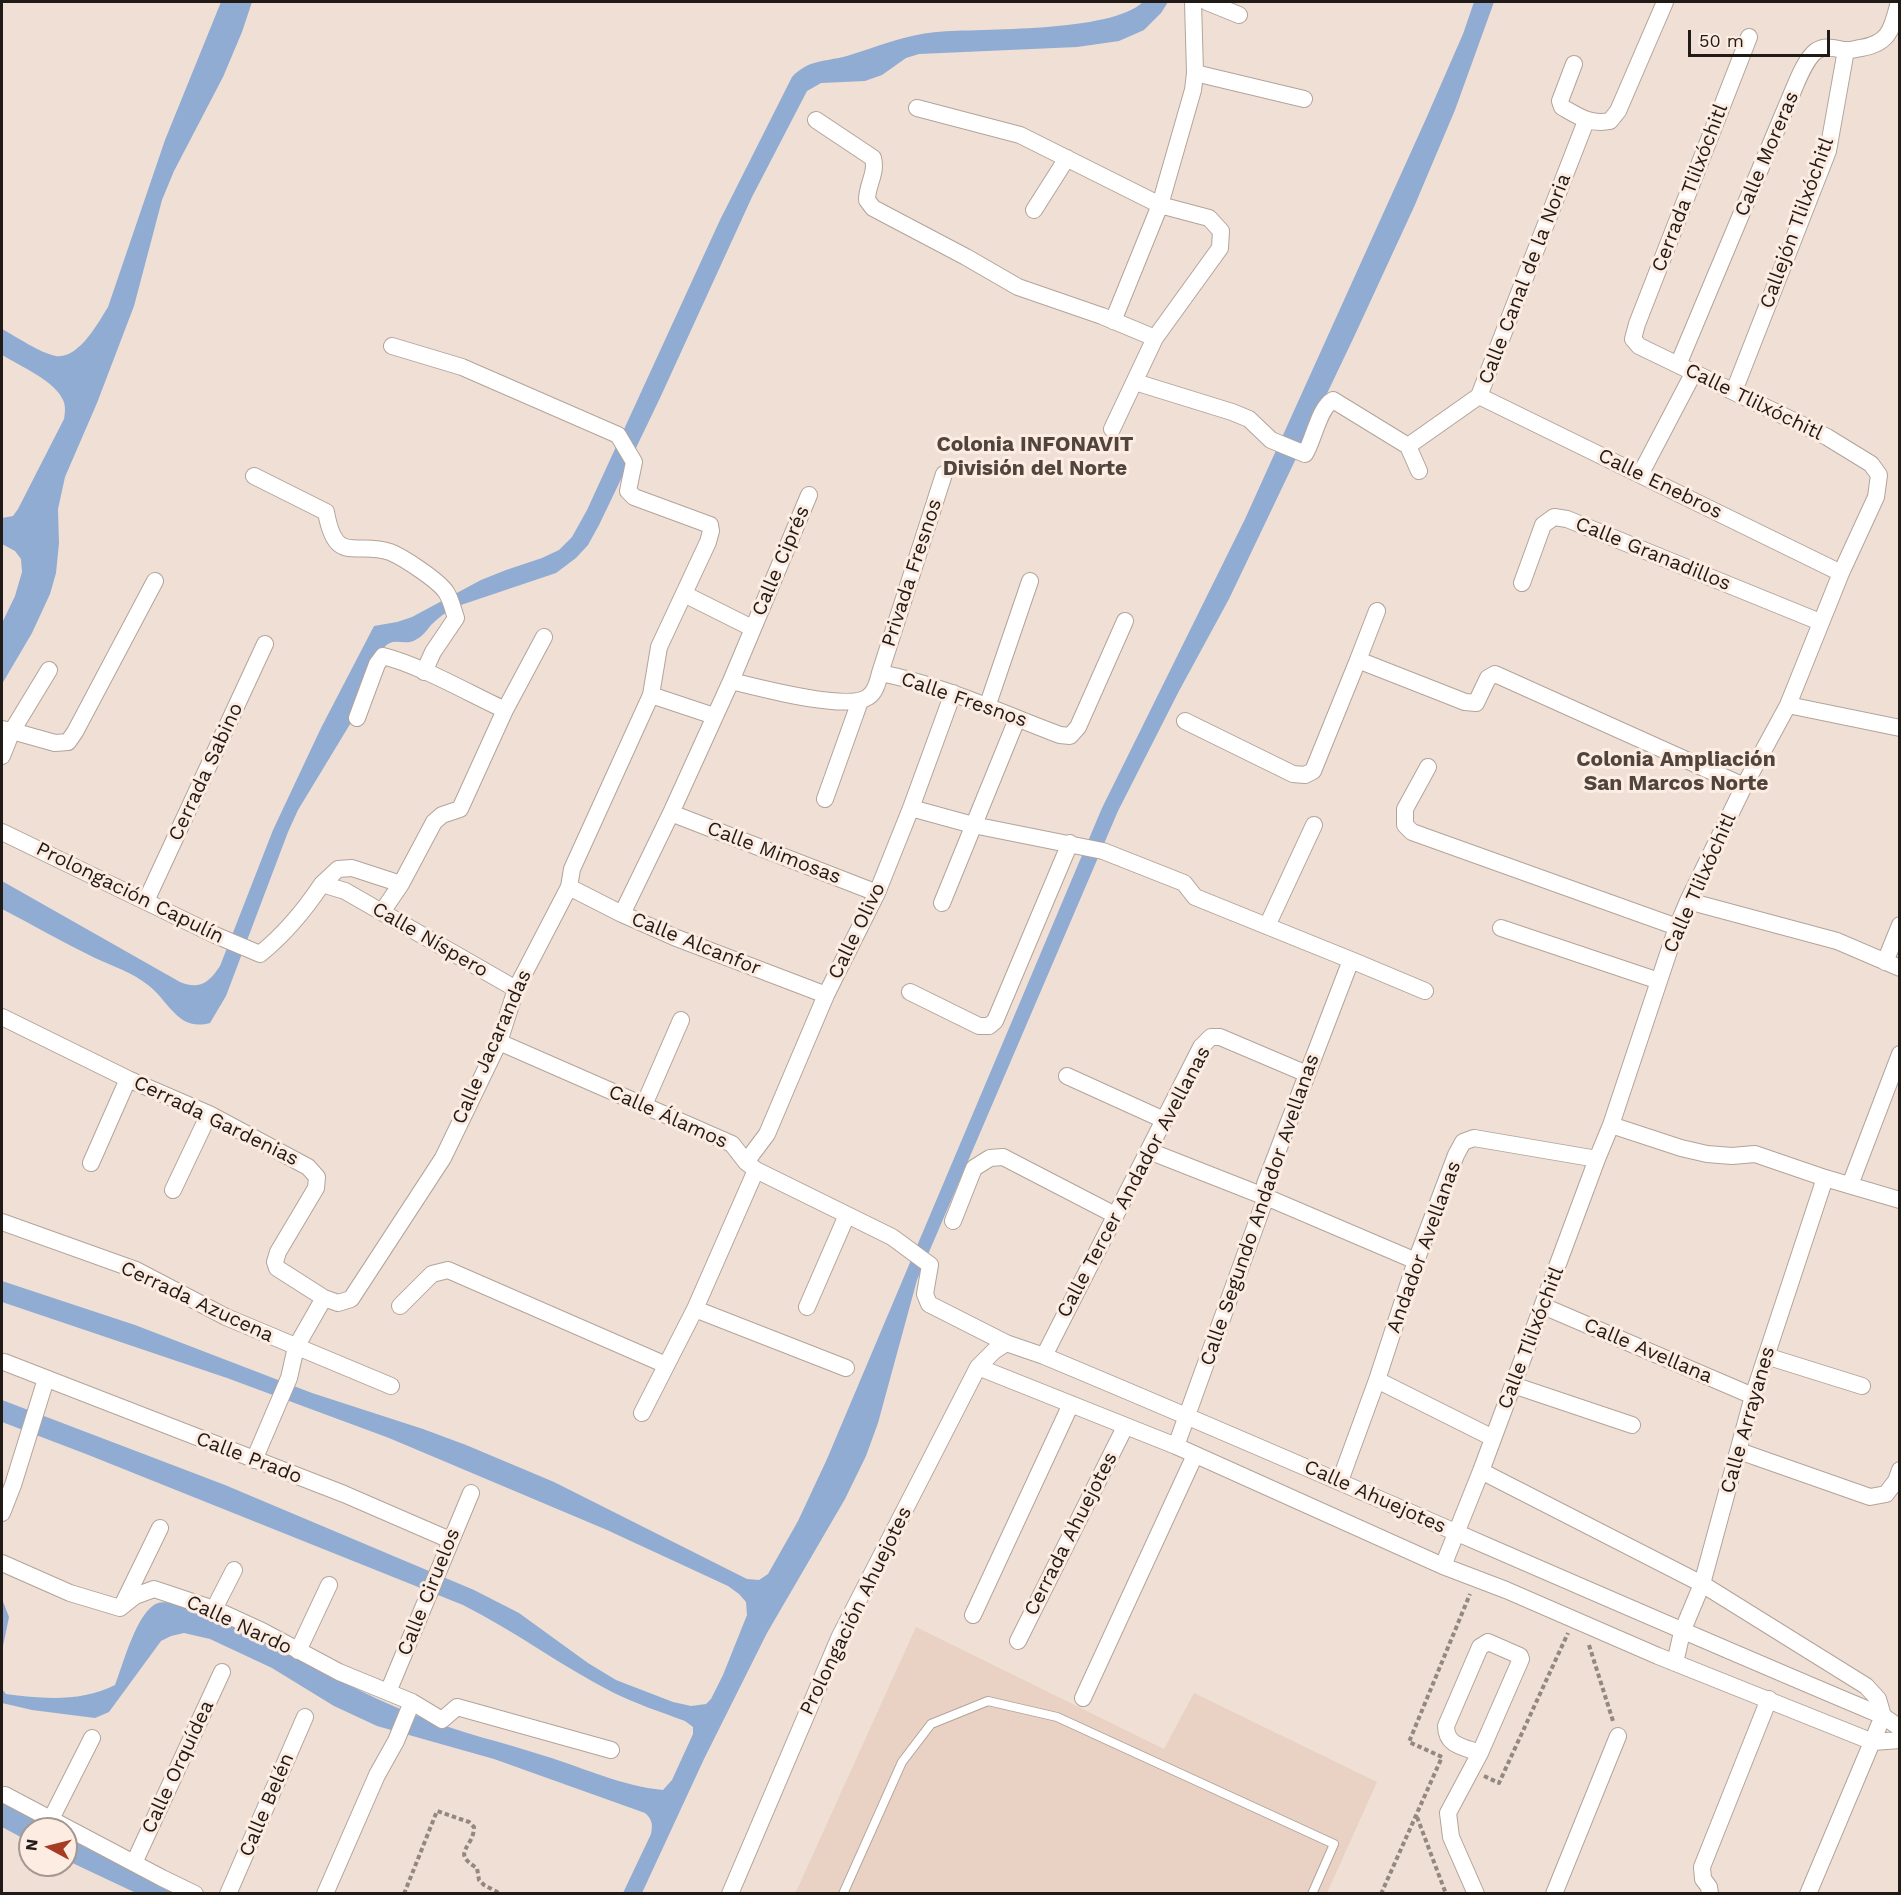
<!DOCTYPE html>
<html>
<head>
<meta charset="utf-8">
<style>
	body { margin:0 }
	#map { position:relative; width:1901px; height:1895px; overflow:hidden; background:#efdfd5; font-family:"Work Sans",sans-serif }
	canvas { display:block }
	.frame { position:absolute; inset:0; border:3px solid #211b17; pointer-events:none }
	.north { position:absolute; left:18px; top:1817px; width:60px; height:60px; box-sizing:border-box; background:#fdece2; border:2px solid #a59891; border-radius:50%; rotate:277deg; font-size:16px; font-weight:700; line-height:24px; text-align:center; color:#211b17 }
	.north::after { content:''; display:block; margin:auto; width:21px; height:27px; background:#a63d23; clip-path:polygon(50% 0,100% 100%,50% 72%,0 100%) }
	.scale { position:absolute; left:1688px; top:30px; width:142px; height:27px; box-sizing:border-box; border:3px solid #211b17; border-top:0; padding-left:8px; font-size:18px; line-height:21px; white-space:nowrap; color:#211b17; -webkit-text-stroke:4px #fdece2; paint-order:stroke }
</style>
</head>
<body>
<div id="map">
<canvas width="1901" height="1895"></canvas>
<div class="frame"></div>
<div class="north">N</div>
<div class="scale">50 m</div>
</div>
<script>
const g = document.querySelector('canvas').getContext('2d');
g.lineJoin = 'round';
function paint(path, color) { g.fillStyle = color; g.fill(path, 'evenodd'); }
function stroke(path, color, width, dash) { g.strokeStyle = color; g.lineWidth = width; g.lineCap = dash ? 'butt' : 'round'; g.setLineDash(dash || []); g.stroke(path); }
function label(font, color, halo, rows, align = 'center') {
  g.font = font + ' "Work Sans",sans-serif'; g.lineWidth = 6; g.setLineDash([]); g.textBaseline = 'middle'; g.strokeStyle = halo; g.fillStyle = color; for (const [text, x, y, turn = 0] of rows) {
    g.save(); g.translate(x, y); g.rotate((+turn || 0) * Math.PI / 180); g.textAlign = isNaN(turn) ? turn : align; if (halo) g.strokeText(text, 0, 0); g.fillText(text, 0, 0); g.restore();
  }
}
const built = new Path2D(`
	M916 1627 1164 1749 1194 1693 1377 1782 1327 1893 795 1894Z`);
const water = new Path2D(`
	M221 2H252L242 32 223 77 174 171 162 200 134 306 97 403 65 477 58 509 59 543 56 573 50 594 32 633 2 684V623L15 596 22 572 21 559 15 551 2 544V518L13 516 18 509 64 419C65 413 66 406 63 400 55 381 20 366 2 355V329C17 337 40 353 56 356 79 359 98 323 108 307L165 140Z
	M1143 2H1168L1161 13 1144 30 1119 41 1077 47 919 54 906 58 882 75 865 81 821 83 807 91 752 197 660 398 599 525 588 545 576 558 556 573 455 607C446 612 438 618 431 625 427 630 423 636 417 639 403 648 394 634 382 650L358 711 298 810 288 832 226 996 210 1023C178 1032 169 1001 148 985 133 973 113 966 95 958 64 943 33 925 2 909V881L180 982C199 990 209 983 220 966L273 830 321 728 374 626 397 622 412 617 481 580 506 570 542 558 559 550 572 537 587 510 720 220 792 77C809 59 825 62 847 56 876 47 905 35 936 32 982 28 1110 33 1143 2Z
	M1474 2H1494L1455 110 1414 207 1353 339 1229 599 1179 691 1118 811 917 1280 878 1423 866 1456 845 1499 767 1633 704 1759 642 1893H623L651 1834C653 1824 652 1819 645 1813L494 1759 377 1726 334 1706 272 1668 210 1639 184 1633 171 1636 161 1641 109 1712 95 1718 32 1710 2 1703V1689L6 1694C41 1699 83 1702 115 1685 123 1665 137 1610 158 1603 174 1597 246 1631 264 1640 313 1666 363 1695 415 1715 457 1732 502 1742 545 1756 584 1768 622 1786 663 1790L672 1780 693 1734V1727L685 1721C661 1712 636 1704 612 1692 561 1666 515 1631 463 1605L86 1454 2 1422V1400L225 1485 474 1590 519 1613 588 1663 616 1680 673 1702 691 1706 706 1704 711 1699 723 1675 747 1615 746 1602 739 1594 728 1586 607 1530 389 1438 227 1378 2 1302V1281L135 1325 312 1393 423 1429 466 1445 554 1482 747 1579 759 1580 768 1574 798 1521 827 1459 1102 808 1245 519 1425 121 1463 34Z
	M2 1599 9 1617 2 1651Z
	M2 1802 51 1829H30V1842L2 1827Z
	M66 1837 139 1875 180 1893H136L66 1860Z`);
const path = new Path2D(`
	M1589 1645 1613 1721
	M1442 1757 1409 1742 1470 1594
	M1484 1776 1499 1783 1568 1633
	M1417 1817 1446 1894
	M404 1894 437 1811 469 1822 474 1827C474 1848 450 1852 477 1868L479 1880 484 1885 501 1894
	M1381 1894 1442 1757`);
const lane = new Path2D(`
	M843 1894 902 1762 931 1724 988 1701 1057 1717 1334 1844 1312 1894`);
const street = new Path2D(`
	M1207 2 1239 15
	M1574 64 1560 101 1562 107C1578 116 1590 125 1610 121L1618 111 1665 2
	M1195 73 1304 99
	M917 108 1020 135 1160 205 1209 218 1221 231 1220 248 1155 338 1112 429
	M816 120 873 158C877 174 867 184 867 200L873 208 966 257 1018 287 1102 316 1155 338
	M1034 210 1067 158
	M1113 321 1160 205 1193 90 1195 73 1193 2
	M1678 365 1787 105C1794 90 1803 61 1816 51 1825 45 1833 48 1843 50 1849 51 1855 49 1861 48 1891 43 1892 27 1899 2
	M1135 382 1232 412 1249 419 1271 440 1305 454C1314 439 1319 408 1333 400L1408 446
	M1734 391 1828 151 1846 50
	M1479 396 1841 573
	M1419 471 1408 446 1479 396 1586 121
	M1641 473 1694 372
	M254 476 326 512C336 567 355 540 390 552 403 557 439 581 446 592 451 599 453 610 456 618L433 652 424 672
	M1522 583 1543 525 1554 517 1567 519 1820 622
	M684 594 752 628
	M1358 660 1377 611
	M880 673 944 474
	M731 681C757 687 847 712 868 697 876 692 878 681 880 673 943 685 1001 713 1060 735L1070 736 1078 727 1125 621
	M651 695 714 716
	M1788 705 1900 728
	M987 707 1030 581
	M357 718 377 664 383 656C422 666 468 693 505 710
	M1185 721 1293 774 1305 775 1313 771 1358 660 1465 702 1476 703 1488 678 1495 674 1744 786
	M2 729 12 731 49 670
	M2 756 12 731 55 743 68 742 75 732 155 581
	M1428 767 1405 809V825L1412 832 1677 927
	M825 799 860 701
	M911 808 973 825 1103 851 1184 883 1195 897 1351 960 1265 1184 1266 1197 1176 1446
	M671 813 877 893
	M2 832 215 935 260 954C286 933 304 911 322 884L345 891 516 989
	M322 884 338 869 352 868 401 884
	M569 887 622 914 674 937 826 995
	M146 901 265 644
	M1688 901 1837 941 1900 968
	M942 903 1017 719
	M382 912 401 884 434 822 442 815 460 809 505 710 544 637
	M622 914 671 813 731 681 809 495
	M1267 926 1314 825
	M1501 928 1659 981
	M1351 960 1425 991
	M1885 962 1900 925
	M910 992 979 1026H989L995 1021 1070 843
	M2 1017 128 1079 209 1114 308 1167 317 1177 316 1188 278 1252 275 1262 277 1268 324 1298 338 1303 351 1299 443 1158 499 1042 516 989 569 887 572 869 651 695 659 647 708 542 711 531 710 525 634 497 628 491 634 462 618 435 462 367 392 346
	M499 1042 732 1144 746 1162 756 1170 892 1237 930 1265 925 1294 929 1304 1006 1343 1044 1356C1325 1473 1602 1598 1883 1716L1900 1728
	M1067 1076 1164 1120
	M644 1105 681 1020
	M1611 1125 1681 1148 1707 1154 1732 1156 1755 1154 1825 1178 1900 1200
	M1149 1151 1266 1197 1416 1261
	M746 1162 767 1134 826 995 877 893 911 808 953 693
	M91 1163 128 1079
	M1850 1185 1900 1054
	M173 1190 209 1114
	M953 1221 974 1168 990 1158 1003 1157 1115 1215
	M2 1222 136 1270 226 1317 391 1386
	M400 1306 432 1274 448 1270 666 1365
	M1543 1306 1753 1396
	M807 1307 847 1215
	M695 1309 846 1368
	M1044 1356 1201 1047 1211 1037H1220L1307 1074
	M1766 1356 1862 1386
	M4 1362 344 1494 450 1540
	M978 1367 1176 1446 1443 1566 1506 1590 1658 1656 1873 1742 1900 1740
	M1377 1380 1493 1438
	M1513 1385 1632 1425
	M642 1413 695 1309 756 1170
	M1739 1451 1870 1497 1886 1494 1896 1481 1900 1470
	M254 1460 289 1378 296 1347 324 1298
	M1481 1471 1702 1584 1866 1686 1878 1699 1883 1716
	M1340 1481 1377 1380 1416 1261 1456 1155 1463 1142 1474 1138 1597 1159
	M2 1513 13 1485 46 1379
	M2 1563 70 1593 120 1608 135 1596 154 1589 214 1609 262 1631 339 1672 412 1702 442 1720 457 1707 611 1750
	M1443 1566 1481 1471 1597 1159 1611 1125 1677 927 1688 901 1744 786 1788 705 1841 573 1876 497 1879 475 1871 464 1827 437 1639 346 1633 339 1637 324 1749 37
	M122 1606 160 1528
	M214 1609 234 1570
	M973 1615 1071 1404
	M1018 1641 1125 1427
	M298 1651 329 1585
	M1675 1663 1682 1632 1702 1584 1753 1396 1825 1178
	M388 1692 471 1493
	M1083 1698 1195 1455
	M5 1795 162 1878 195 1894
	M51 1819 92 1738
	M134 1863 222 1672
	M228 1894 305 1717
	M325 1894 377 1775 396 1741 412 1702
	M730 1894 840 1636 978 1367 994 1351 1006 1343
	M1476 1894 1451 1837 1448 1813 1480 1753 1521 1659 1520 1656 1488 1642 1480 1647 1446 1726C1446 1746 1464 1747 1480 1753
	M1554 1894 1618 1736
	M1710 1894 1709 1887 1703 1879 1702 1867 1769 1699
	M1808 1894 1883 1716`);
const streetNames = [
	["Calle Moreras",1767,154,-67],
	["Cerrada Tlilxóchitl",1690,188,-69],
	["Callejón Tlilxóchitl",1797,223,-70],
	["Calle Canal de la Noria",1525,279,-69],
	["Calle Tlilxóchitl",1754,402,26],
	["Calle Enebros",1660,484,26],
	["Calle Granadillos",1653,554,22],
	["Calle Ciprés",781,561,-67],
	["Privada Fresnos",912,573,-72],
	["Calle Fresnos",964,700,19],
	["Cerrada Sabino",206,772,-65],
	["Calle Mimosas",774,853,21],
	["Calle Tlilxóchitl",1700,883,-66],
	["Prolongación Capulín",130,893,26],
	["Calle Olivo",857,931,-64],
	["Calle Níspero",430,940,30],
	["Calle Alcanfor",696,944,22],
	["Calle Jacarandas",492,1047,-66],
	["Calle Álamos",668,1117,24],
	["Cerrada Gardenias",216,1121,26],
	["Calle Tercer Andador Avellanas",1134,1182,-62],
	["Calle Segundo Andador Avellanas",1260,1210,-71],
	["Andador Avellanas",1424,1247,-70],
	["Cerrada Azucena",197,1302,25],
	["Calle Tlilxóchitl",1531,1338,-69],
	["Calle Avellana",1648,1351,23],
	["Calle Arrayanes",1748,1420,-74],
	["Calle Prado",249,1458,21],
	["Calle Ahuejotes",1375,1497,24],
	["Cerrada Ahuejotes",1071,1534,-63],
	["Calle Ciruelos",429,1592,-68],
	["Prolongación Ahuejotes",856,1611,-64],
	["Calle Nardo",239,1625,25],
	["Calle Orquídea",178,1767,-65],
	["Calle Belén",267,1805,-67]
];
const neighbourhoodNames = [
	["Colonia INFONAVIT",1035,445],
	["División del Norte",1035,469],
	["Colonia Ampliación",1676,760],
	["San Marcos Norte",1676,784]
];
paint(built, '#e9d2c4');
paint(water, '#90acd3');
stroke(lane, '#b3a49a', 10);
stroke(street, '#b3a49a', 18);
stroke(path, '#938880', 4, [4.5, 3]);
stroke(lane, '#fff', 8);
stroke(street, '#fff', 16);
label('20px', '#211b17', '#fdece2', streetNames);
label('bold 21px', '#51443c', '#fdece2', neighbourhoodNames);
</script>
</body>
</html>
